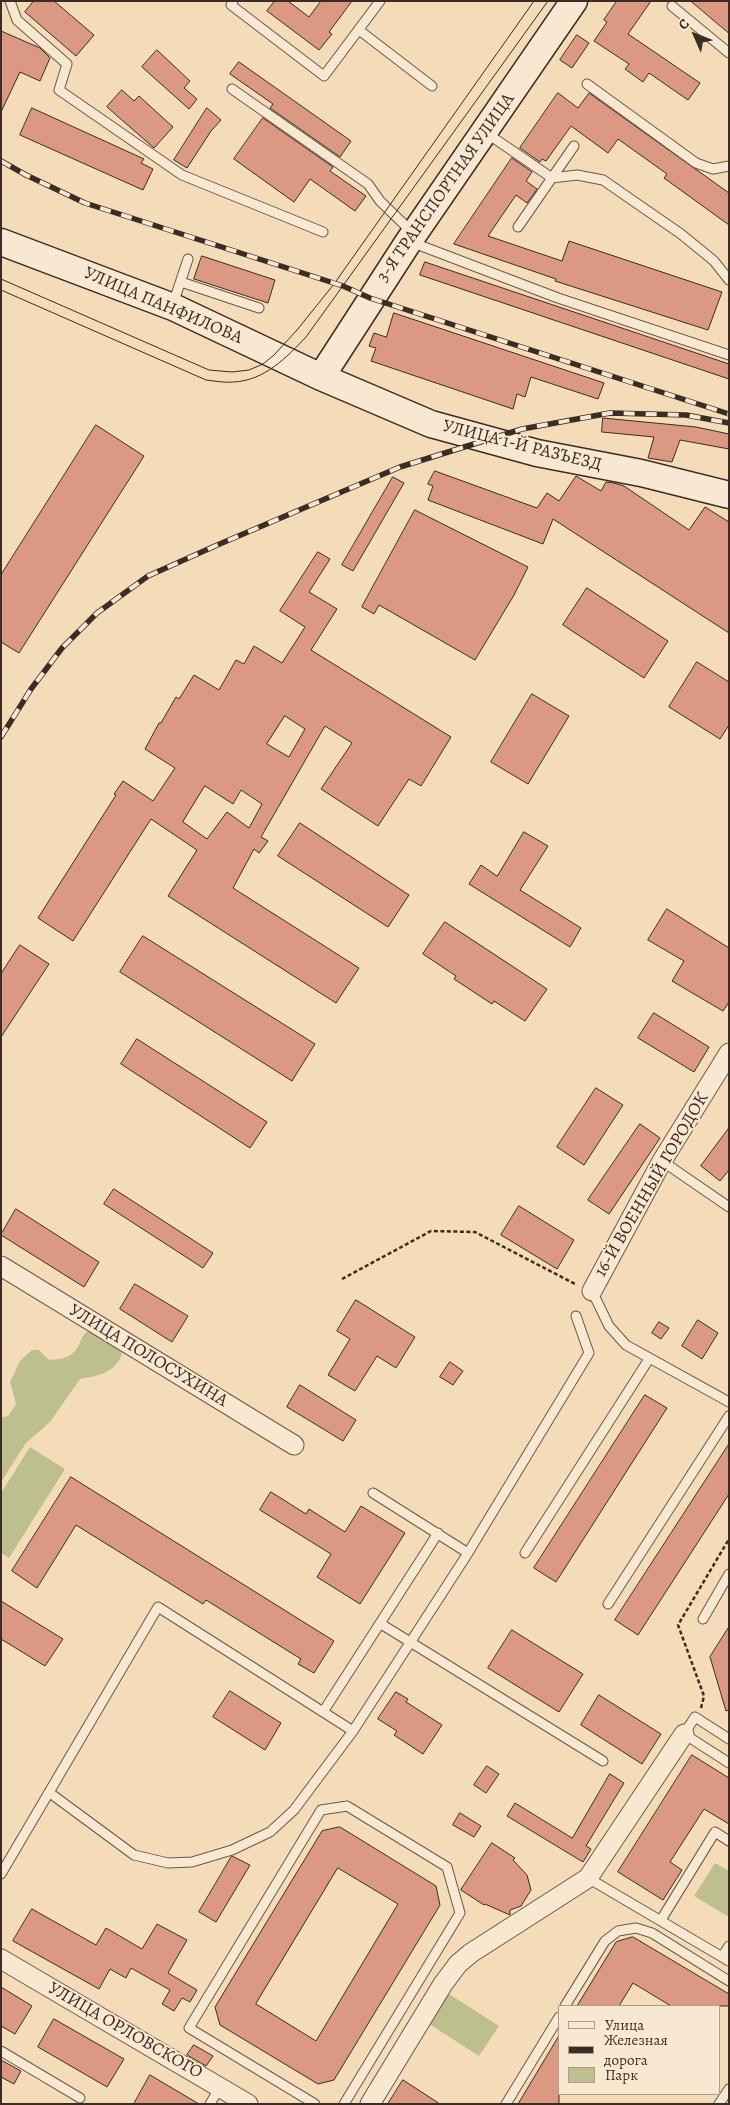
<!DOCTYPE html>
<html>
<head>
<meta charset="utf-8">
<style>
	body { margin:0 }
	#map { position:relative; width:730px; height:2105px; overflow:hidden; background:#f4dcb9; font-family:Alegreya,serif }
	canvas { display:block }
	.frame { position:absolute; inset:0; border:2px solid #3b2c25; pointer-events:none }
	.legend { position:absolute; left:558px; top:2005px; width:162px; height:90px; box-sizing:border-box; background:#f8e8d2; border:1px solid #ac9d8d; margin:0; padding:6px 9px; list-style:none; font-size:15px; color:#3b2c25 }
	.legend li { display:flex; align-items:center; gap:10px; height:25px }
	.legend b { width:25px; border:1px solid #ac9d8d }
	.north { position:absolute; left:670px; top:10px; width:50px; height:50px; -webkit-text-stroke:4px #f8e8d2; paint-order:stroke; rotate:314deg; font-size:14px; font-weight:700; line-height:20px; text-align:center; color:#3b2c25 }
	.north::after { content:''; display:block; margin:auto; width:18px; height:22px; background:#3b2c25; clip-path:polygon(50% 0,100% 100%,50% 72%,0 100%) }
</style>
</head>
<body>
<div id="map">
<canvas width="730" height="2105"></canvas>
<div class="frame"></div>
<ul class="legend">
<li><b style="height:6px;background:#f8e8d2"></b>Улица</li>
<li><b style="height:6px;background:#3b2c25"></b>Железная дорога</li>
<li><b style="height:14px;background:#bdc08e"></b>Парк</li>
</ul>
<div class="north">С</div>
</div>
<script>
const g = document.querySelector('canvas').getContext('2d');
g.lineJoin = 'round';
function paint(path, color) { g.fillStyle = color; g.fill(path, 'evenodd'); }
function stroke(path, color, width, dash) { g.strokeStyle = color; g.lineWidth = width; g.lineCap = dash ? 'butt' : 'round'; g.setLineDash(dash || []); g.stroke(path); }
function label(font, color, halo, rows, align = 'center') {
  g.font = font + ' Alegreya,serif'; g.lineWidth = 4; g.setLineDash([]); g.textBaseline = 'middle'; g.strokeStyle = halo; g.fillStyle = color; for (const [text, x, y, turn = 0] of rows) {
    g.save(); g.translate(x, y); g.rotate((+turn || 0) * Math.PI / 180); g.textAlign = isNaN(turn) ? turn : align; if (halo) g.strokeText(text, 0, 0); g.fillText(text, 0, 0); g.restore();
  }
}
const green = new Path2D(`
	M92 1329 114 1341 122 1354C115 1373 98 1376 80 1379L50 1422 26 1443 1 1482V1418L8 1416 16 1404 10 1382 20 1361 32 1350H39L49 1360C57 1359 67 1359 73 1353 82 1345 79 1334 92 1329Z
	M30 1447 65 1469 9 1558 1 1553V1493Z
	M715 1863 729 1871V1917L694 1896Z
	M446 1992 499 2026 479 2056 426 2022Z`);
const building = new Path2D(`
	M34 1H54L94 35 76 56 25 12Z
	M275 1H288L309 17 321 1H352L329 32 332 34 319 50 267 11Z
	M617 1H651L628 34 700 83 688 100 649 73 643 82 625 69 629 64 594 41 607 22 604 20Z
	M691 1H729V33Z
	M1 31 40 48 50 58 40 81 20 72 1 112Z
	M577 35 589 43 572 68 560 60Z
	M157 50 190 81 184 88 197 99 189 109 142 67Z
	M239 62 351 141 340 157 270 108 273 104 230 74Z
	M122 90 134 101 139 96 173 127 154 148 107 107Z
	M558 93 578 108 589 93 729 193V225L664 178 667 174 618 139 608 153 571 126 546 161 542 159 540 162 520 148Z
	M32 108 144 159 141 163 153 169 143 190 20 135Z
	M207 108 221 120 211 131 187 168 174 160Z
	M263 118 333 167 330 171 366 196 355 211 310 179 294 202 234 159Z
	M512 158 532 172 526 181 537 189 527 203 516 195 488 236 562 261 569 241 722 292 708 330 555 281 556 279 454 244Z
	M202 256 275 280 268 303 194 279Z
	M425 262 729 364V379L420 275Z
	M394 313 604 383 598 399 531 377 525 397 517 394 513 409 371 361 376 348 369 346 374 333 386 337Z
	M603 418 696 427 729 434V449L680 440 672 462 648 458 654 437 602 432Z
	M96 425 144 456 19 653 1 642V575Z
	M435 471 537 508 547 493 559 501 576 476 601 491 606 482 614 483 624 486 689 530 705 507 729 522V633L553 519 543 544 428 500 433 486 428 484Z
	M393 477 404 483 353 571 342 565Z
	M415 510 528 567 514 595 475 660 379 605 374 614 362 607Z
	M318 552 330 559 309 592 337 609 311 650 451 737 421 786 409 779 378 826 321 789 352 743 325 726 261 837 268 841 259 853 254 849 233 888 359 968 336 1003 168 896 197 850 151 819 73 941 38 918 116 795 114 794 123 781 153 801 175 768 145 749 159 723H161L176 697 179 699 194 675 219 690 236 660 244 664 254 646 282 663 305 627 280 611ZM285 716 305 729 289 757 267 744ZM205 786 233 804 241 790 262 804 249 828 227 812 207 839 183 822Z
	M587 588 668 641 644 678 563 625Z
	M697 662 729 682V725L720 739 669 707Z
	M532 694 569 716 528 784 491 762Z
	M300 823 409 895 388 927 278 856Z
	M524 832 548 846 520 890 581 928 570 947 469 884 481 865 497 876Z
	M667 909 729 948V1002L723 1011 672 981 684 961 648 940Z
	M445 922 547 989 525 1021 494 1001 492 1004 454 979 456 976 423 954Z
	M143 936 315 1044 292 1081 120 972Z
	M20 945 49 964 1 1037V974Z
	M654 1013 709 1047 694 1072 638 1038Z
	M137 1039 267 1122 250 1148 121 1064Z
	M596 1088 623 1105 584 1165 557 1147Z
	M640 1124 660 1138 609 1214 588 1200Z
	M729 1128V1170L720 1181 701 1166Z
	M114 1189 213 1253 203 1268 104 1204Z
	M519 1206 574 1240 557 1269 501 1235Z
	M16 1209 99 1262 84 1287 1 1235Z
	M135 1284 188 1316 172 1342 120 1309Z
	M356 1300 415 1337 396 1368 377 1356 355 1391 328 1375 350 1339 337 1331Z
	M698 1320 718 1333 702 1359 682 1346Z
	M659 1322 669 1328 661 1339 652 1333Z
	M450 1362 463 1371 453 1385 440 1377Z
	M300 1385 356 1420 343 1441 287 1407Z
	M645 1395 667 1408 556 1582 534 1568Z
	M729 1444V1494L638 1635 615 1620Z
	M71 1477 334 1641 314 1673 298 1664 301 1659 206 1600 203 1604 76 1525 37 1588 12 1571Z
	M271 1492 306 1514 309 1509 345 1532 361 1506 405 1533 360 1604 317 1577 331 1554 260 1510Z
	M1 1601 63 1639 45 1666 1 1639Z
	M729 1627V1710L726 1711 710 1657Z
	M512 1630 583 1674 559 1712 488 1668Z
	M230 1691 281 1723 265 1750 213 1717Z
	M396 1692 408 1699 406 1702 442 1725 423 1754 394 1735 397 1731 378 1719Z
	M599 1695 661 1734 642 1764 581 1725Z
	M692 1755 729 1778V1824L704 1809 670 1862 682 1870 663 1900 618 1872Z
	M487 1766 499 1774 486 1793 474 1785Z
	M610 1774 624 1783 586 1846 591 1849 583 1862 507 1816 515 1803 572 1838Z
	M460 1813 481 1826 474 1837 453 1825Z
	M340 1827 436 1886 440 1905 334 2080 318 2084 220 2025 215 2007 322 1831ZM338 1868 398 1904 316 2041 256 2004Z
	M492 1843 515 1858 513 1860 527 1875 531 1890 521 1906 510 1910V1915L485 1904 484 1905 461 1890Z
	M232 1856 250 1865 216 1922 199 1912Z
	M32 1909 96 1945 106 1928 142 1949 157 1924 187 1940 168 1973 197 1990 190 2002 182 1998 174 2011 162 2004 170 1990 131 1968 126 1978 110 1969 99 1989 13 1941Z
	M633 1937 729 1994V2006H671L633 1983 619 2006H577L616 1942Z
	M1 1987 32 2006 15 2034 1 2026Z
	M54 2019 124 2059 107 2087 38 2047Z
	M559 2036V2104H518L533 2079Z
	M194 2045 213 2056 206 2066 187 2055Z
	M1 2060 21 2071 14 2084 1 2077Z
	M150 2075 199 2104H134Z
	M403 2080 440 2104H388Z`);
const path = new Path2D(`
	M342 1279 431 1231 475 1232 577 1285
	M701 1708 704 1696 678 1625 729 1539`);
const lane = new Path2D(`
	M10 1 17 20 67 64 59 90 182 175 323 232
	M233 1 231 5 324 76 380 1
	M672 6 729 53
	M359 30 432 86
	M587 84 696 163 713 169 729 166
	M232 89 368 184 380 201 413 233
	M485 132 552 178 577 175 603 180 681 234 714 261 729 280
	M518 227 574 146
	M411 242 558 298 729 355
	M181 282 259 308
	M173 304 188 259
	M662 1161 729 1207
	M592 1291 609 1326 626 1345 729 1402
	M373 1493 468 1553
	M525 1553 649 1359
	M608 1604 729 1416
	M703 1619 729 1574
	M381 1624 603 1761
	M323 1712 438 1533
	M729 1739 695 1717 684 1734 729 1763
	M50 1793 134 1855 168 1863 192 1862 232 1850 270 1832 294 1810 353 1731 468 1553 589 1353 576 1316
	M1 1874 158 1607 353 1731
	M588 1878 729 1961
	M661 1920 715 1832 729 1841
	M722 1957 729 1946
	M565 2006 605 1941 618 1931 636 1928 652 1933 729 1981
	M1 2051 80 2098
	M210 2104 220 2087
	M315 2104 189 2028 321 1810 347 1806 447 1867 460 1913 344 2104
	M506 2104 559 2017
	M719 2104 729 2089`);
const street = new Path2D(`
	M1 1266 294 1445
	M592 1291 662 1161 729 1053
	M1 1959 248 2104
	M370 2104 443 1984 458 1964 471 1953 588 1878 684 1734`);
const secondary = new Path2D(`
	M1 242 173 307 321 377 431 424 537 453 641 473 729 495
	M321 377 409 241 574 1`);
const tram = new Path2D(`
	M1 279 209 370 232 372 249 370 263 364 274 355 297 330 334 284 534 1
	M1 290 206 380C215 381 225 383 234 382 265 380 286 358 306 337L548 1`);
const rail = new Path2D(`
	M1 161 26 175 85 203 343 286 370 298 729 414
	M1 737 31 689 62 648 97 613 148 576 215 546 400 467 522 429 610 413 686 415 729 423`);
const streetNames = [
	["3-Я ТРАНСПОРТНАЯ УЛИЦА",446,188,-55],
	["УЛИЦА ПАНФИЛОВА",163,306,23],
	["УЛИЦА 1-Й РАЗЪЕЗД",522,446,14],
	["16-Й ВОЕННЫЙ ГОРОДОК",652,1185,-60],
	["УЛИЦА ПОЛОСУХИНА",148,1356,31],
	["УЛИЦА ОРЛОВСКОГО",125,2031,30]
];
paint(green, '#bdc08e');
paint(building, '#db9882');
stroke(building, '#3b2c25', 1);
stroke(lane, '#69584a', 11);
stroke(street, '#69584a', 21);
stroke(secondary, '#3b2c25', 29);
stroke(path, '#3b2c25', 2.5, [4, 2.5]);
stroke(lane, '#f8e8d2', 9);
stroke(street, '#f8e8d2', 19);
stroke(secondary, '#f8e8d2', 26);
stroke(tram, '#3b2c25', 1);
stroke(rail, '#3b2c25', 5.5);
stroke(rail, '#f8e8d2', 4, [11]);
label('18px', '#3b2c25', '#f8e8d2', streetNames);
</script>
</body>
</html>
